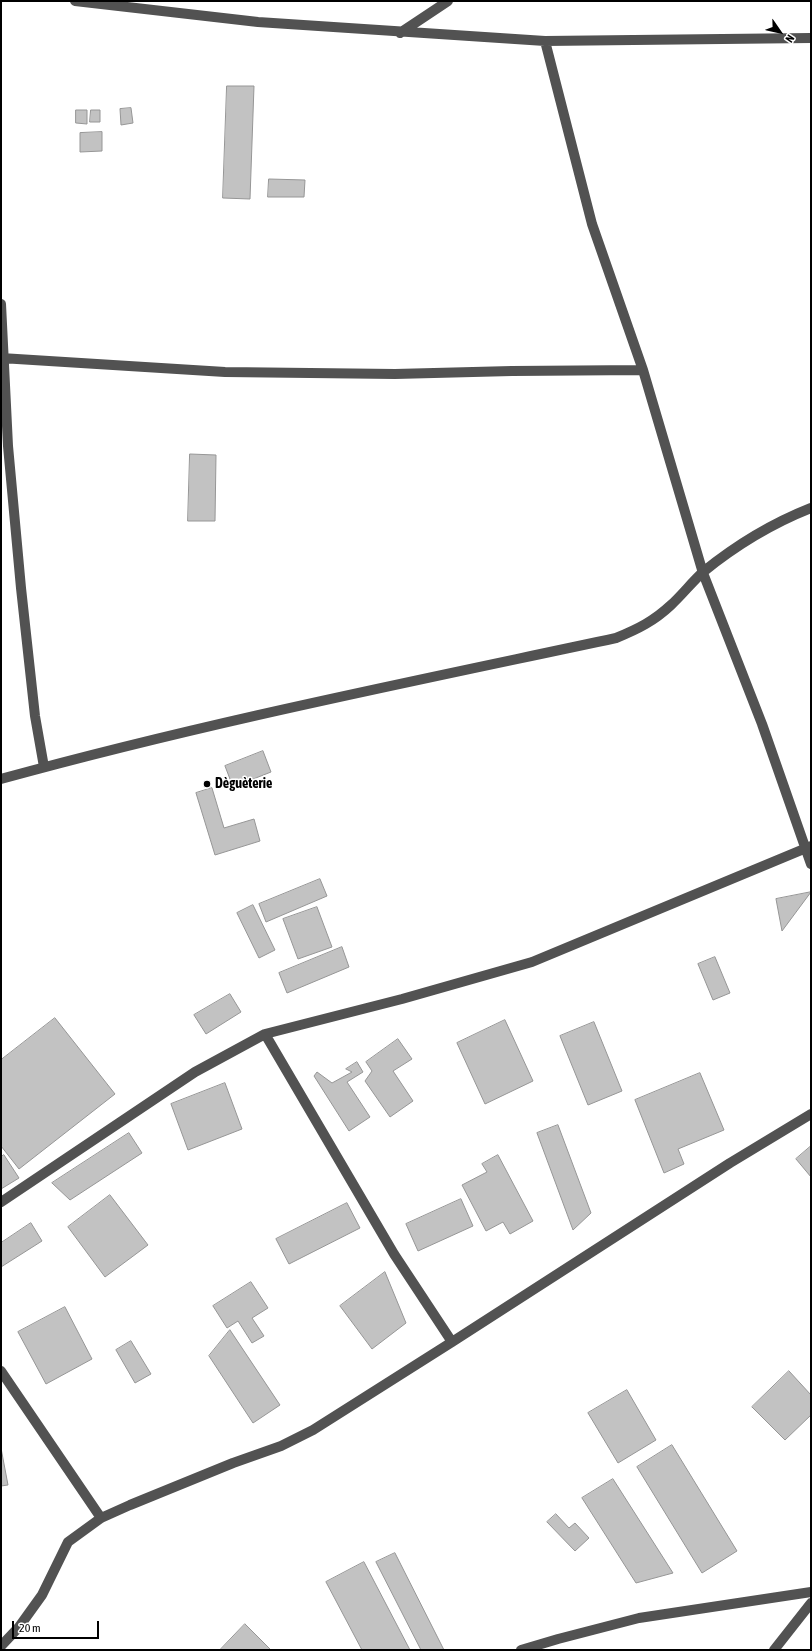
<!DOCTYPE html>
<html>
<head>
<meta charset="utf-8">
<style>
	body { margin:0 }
	#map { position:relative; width:812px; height:1651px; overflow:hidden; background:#fff; font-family:"Asap Condensed",sans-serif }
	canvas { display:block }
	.frame { position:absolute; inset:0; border:2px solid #000; pointer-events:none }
	.north { position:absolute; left:760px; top:12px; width:40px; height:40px; -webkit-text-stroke:3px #fff; paint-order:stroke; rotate:124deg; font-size:11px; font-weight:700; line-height:16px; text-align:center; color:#000 }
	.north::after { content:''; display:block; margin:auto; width:14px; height:18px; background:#000; clip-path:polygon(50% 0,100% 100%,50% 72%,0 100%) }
	.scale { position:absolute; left:12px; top:1621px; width:87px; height:18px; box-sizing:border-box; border:2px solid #000; border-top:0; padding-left:5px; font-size:12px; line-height:14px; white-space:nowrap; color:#000; -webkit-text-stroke:3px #fff; paint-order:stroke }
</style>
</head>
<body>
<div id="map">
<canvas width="812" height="1651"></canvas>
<div class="frame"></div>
<div class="north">N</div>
<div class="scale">20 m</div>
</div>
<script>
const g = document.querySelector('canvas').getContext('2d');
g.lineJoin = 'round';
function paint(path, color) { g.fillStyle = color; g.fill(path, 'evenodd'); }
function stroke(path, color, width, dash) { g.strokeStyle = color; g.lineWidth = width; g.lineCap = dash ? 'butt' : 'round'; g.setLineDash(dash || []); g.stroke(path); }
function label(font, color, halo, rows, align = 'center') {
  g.font = font + ' "Asap Condensed",sans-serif'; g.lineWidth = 3; g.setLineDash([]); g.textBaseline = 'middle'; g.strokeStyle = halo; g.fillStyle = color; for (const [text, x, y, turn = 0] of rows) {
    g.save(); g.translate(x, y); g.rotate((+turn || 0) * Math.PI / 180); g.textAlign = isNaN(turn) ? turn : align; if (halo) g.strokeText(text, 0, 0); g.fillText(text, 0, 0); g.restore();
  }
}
const building = new Path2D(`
	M227 86H254L250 199 223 198Z
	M131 108 133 123 121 125 120 109Z
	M76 110H87V124L76 123Z
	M91 110H100V122H90Z
	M102 132V151L80 152V133Z
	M269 179 305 180 304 197H268Z
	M190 454 216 455 215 521H188Z
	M263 751 271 772 233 787 225 766Z
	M212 788 224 828 254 819 260 841 215 855 196 793Z
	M320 879 327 896 266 922 259 904Z
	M811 892 782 931 776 899Z
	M253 905 275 950 259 958 237 913Z
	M317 907 332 947 298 959 283 919Z
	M342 947 349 967 287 993 279 973Z
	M715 957 730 993 713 1000 698 964Z
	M230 994 241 1012 206 1034 194 1015Z
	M55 1018 115 1094 19 1169 1 1146V1060Z
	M505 1020 533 1081 485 1104 457 1043Z
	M594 1022 622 1091 588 1105 560 1036Z
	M398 1039 412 1059 393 1071 413 1101 390 1117 365 1081 372 1071 366 1062Z
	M357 1062 363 1072 347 1082 370 1117 349 1131 314 1076 317 1072 332 1083 352 1072 346 1069Z
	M700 1073 724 1130 678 1149 684 1164 664 1173 635 1100Z
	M225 1083 242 1129 188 1150 171 1104Z
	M558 1125 591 1213 573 1230 537 1133Z
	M129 1133 142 1153 70 1200 52 1183Z
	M811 1146V1177L796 1159Z
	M4 1155 19 1178 1 1189V1157Z
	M498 1155 533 1221 510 1234 503 1222 486 1231 462 1185 487 1172 482 1164Z
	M110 1195 148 1245 105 1277 68 1227Z
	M461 1199 473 1226 418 1251 406 1224Z
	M347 1203 360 1228 289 1264 276 1239Z
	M31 1223 42 1241 1 1267V1243Z
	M385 1272 406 1323 372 1349 340 1306Z
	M251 1282 268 1308 252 1318 264 1336 252 1343 238 1321 227 1328 213 1306Z
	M65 1307 92 1359 46 1384 18 1332Z
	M230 1330 280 1405 253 1423 209 1356Z
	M131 1341 151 1374 135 1383 116 1350Z
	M789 1371 811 1395V1415L785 1440 752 1407Z
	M627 1390 656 1440 618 1463 588 1413Z
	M672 1445 737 1551 702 1573 637 1467Z
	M1 1448 8 1485 1 1486Z
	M613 1479 673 1573 636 1583 582 1498Z
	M556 1514 569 1528 575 1523 589 1538 575 1551 547 1522Z
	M395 1553 444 1650H421L376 1562Z
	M364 1562 410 1650H362L326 1582Z
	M245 1624 271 1650H220Z`);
const minor = new Path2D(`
	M75 1 258 22 545 41 811 38
	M400 33 448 1
	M545 41 592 224 643 370 703 573 762 724 811 864
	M1 304 8 446 21 588 35 716 44 767
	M1 358 225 372 395 374 512 371 643 370
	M1 779C204 723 410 682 616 638 638 629 654 621 671 605 682 595 692 582 703 572 735 546 773 523 811 508
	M265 1034 394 1254 452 1342
	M1 1202 195 1072 265 1034 402 999 532 962 811 846
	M1 1371 101 1518
	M1 1646 19 1627 42 1595 68 1542 101 1518 130 1505 233 1463 281 1446 313 1430 452 1342 730 1163 811 1114
	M521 1650 558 1639 639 1618 811 1592
	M774 1650 811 1603`);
const markers = [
	[207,784,4,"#000"]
];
const poiNames = [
	["Dèguèterie",215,784]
];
paint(building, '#c2c2c2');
stroke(building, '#969696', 1);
stroke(minor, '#525252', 10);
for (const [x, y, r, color] of markers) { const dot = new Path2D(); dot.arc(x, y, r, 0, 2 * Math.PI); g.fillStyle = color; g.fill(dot); stroke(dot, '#fff', 1.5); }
label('bold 14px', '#000', '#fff', poiNames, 'left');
</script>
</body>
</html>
